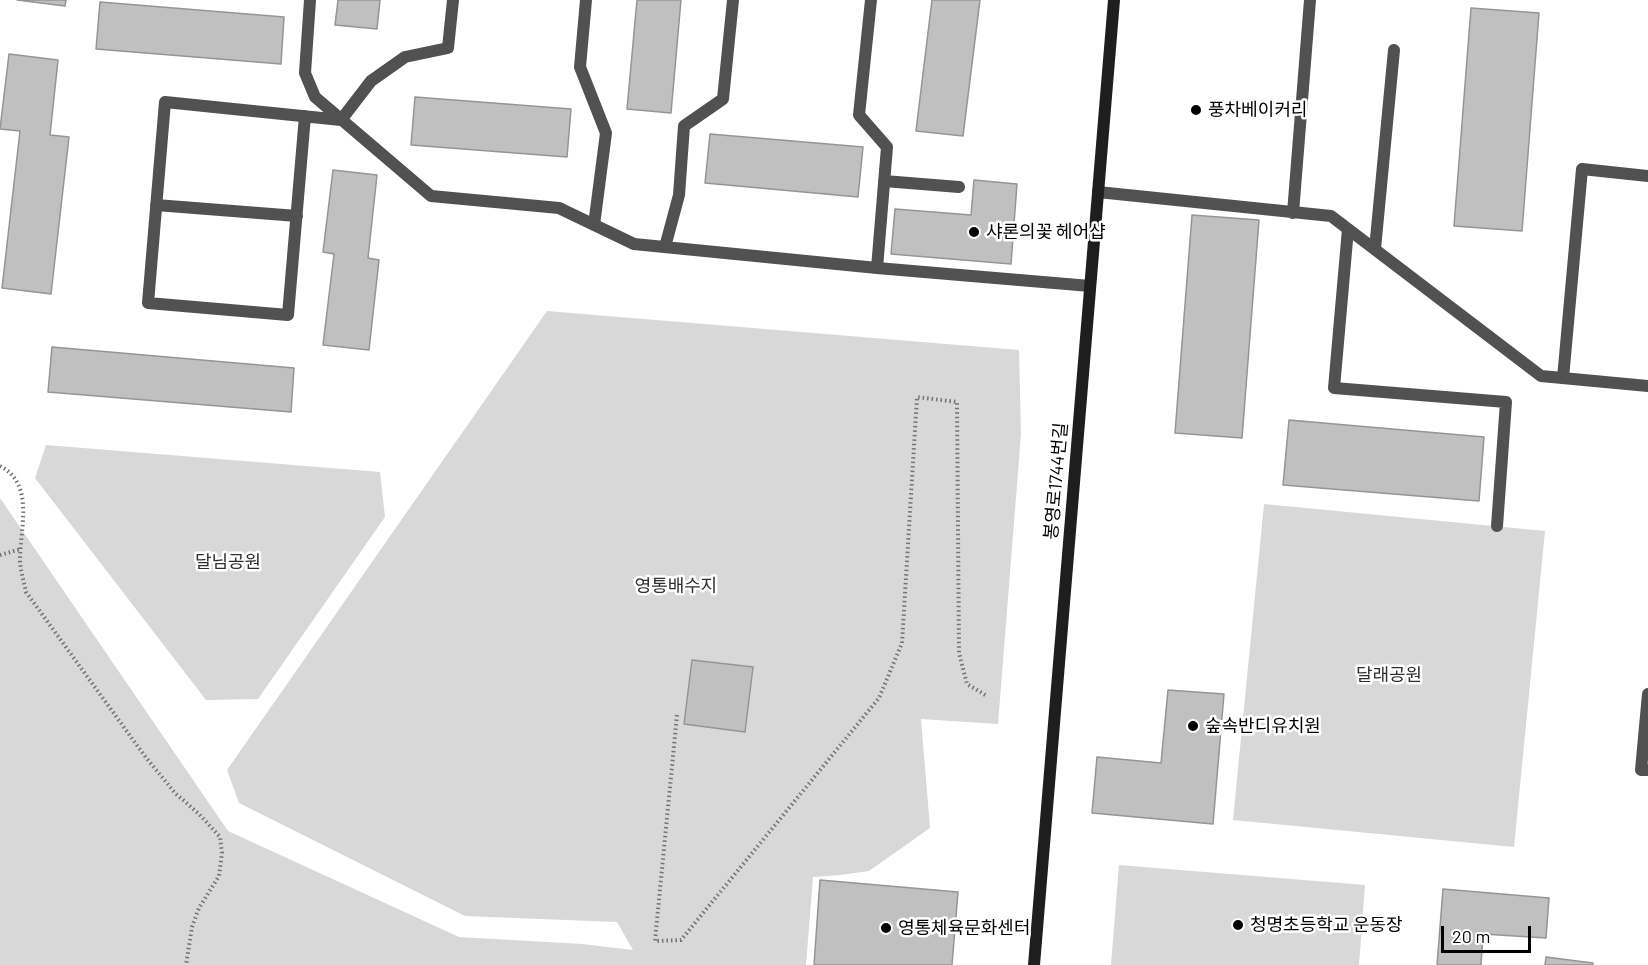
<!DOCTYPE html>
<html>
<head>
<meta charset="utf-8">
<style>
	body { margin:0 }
	#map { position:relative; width:1648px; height:965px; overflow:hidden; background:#fff; font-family:Barlow,sans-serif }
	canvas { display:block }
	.scale { position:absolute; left:1441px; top:926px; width:90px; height:27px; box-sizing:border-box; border:3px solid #000; border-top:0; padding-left:8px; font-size:18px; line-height:21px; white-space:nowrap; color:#000; -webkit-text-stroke:4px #fff; paint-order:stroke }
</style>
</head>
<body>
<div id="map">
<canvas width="1648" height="965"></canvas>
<div class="scale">20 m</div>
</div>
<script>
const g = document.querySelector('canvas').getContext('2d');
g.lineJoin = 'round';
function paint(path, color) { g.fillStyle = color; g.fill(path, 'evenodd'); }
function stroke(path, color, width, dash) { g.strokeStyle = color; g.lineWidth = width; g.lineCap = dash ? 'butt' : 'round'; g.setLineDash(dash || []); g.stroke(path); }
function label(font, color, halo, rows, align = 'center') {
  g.font = font + ' Barlow,"Noto Sans KR",sans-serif'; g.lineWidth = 5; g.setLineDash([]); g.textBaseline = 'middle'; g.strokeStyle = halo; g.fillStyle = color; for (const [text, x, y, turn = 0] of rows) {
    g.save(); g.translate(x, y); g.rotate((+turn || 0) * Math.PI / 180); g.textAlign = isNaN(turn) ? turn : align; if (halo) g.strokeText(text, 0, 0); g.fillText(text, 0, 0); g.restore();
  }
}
const green = new Path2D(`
	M547 311 1019 350 1021 434 998 724 921 719 930 828 869 871 840 875 813 877 806 965H0V498L228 831 459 937 582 944 633 950 617 922 465 916 239 803 227 770Z
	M46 445 380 472 385 517 258 699 206 700 35 478Z
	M1264 504 1545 531 1514 847 1233 820Z
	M1119 865 1365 885 1359 965H1111Z`);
const building = new Path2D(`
	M17 0H66L65 6Z
	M338 0H380L377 29 335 25Z
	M637 0H681L671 113 627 109Z
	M932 0H980L963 136 916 131Z
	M100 2 284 17 281 64 96 49Z
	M1471 8 1539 13 1522 231 1454 226Z
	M9 54 58 60 50 135 69 137 51 294 2 288 20 131 0 129Z
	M415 97 571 109 567 157 411 145Z
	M710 134 863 147 858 197 705 183Z
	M333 170 377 175 368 258 379 260 369 350 323 345 334 254 323 252Z
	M974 180 1017 184 1011 264 891 254 895 209 971 215Z
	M1192 215 1259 220 1242 438 1175 433Z
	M52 347 294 368 291 412 48 392Z
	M1289 420 1484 437 1479 501 1283 485Z
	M692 660 753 667 745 732 684 724Z
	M1168 690 1224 694 1213 824 1092 813 1097 757 1161 763Z
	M820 880 958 892 952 965H814Z
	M1443 889 1549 898 1546 938 1483 934 1481 965H1437Z
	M1546 957 1593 963V965H1545Z`);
const path = new Path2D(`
	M0 466C35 484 20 528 20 560 20 570 24 581 26 592L144 755 175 793 199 814 220 837 222 853 219 876 199 908 192 927 186 965
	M0 555 21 549
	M677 715 655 941 681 940 879 698 902 643 917 397 957 402 959 653 967 684 987 696`);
const lane = new Path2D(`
	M310 0 305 73 315 97 431 196 559 208 634 244 877 268 1090 286
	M586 0 580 67 606 133 594 225
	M871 0 859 115 887 147 877 268
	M305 116 288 315 148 303 165 102 341 120
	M341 120 371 81 405 57 448 48 453 0
	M884 181 959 187
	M1098 192 1331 216 1541 376 1648 386
	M156 205 297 216
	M1293 213 1310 0
	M1348 229 1334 388 1506 402 1497 526
	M665 247 679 195 684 126 723 99 733 0
	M1375 249 1394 50
	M1563 378 1582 169 1648 176
	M1648 694 1641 770H1648`);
const secondary = new Path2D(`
	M1034 965 1114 0`);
const markers = [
	[1196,110,6,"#000"],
	[974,232,6,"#000"],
	[1193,726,6,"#000"],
	[1238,925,6,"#000"],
	[886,928,6,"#000"]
];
const poiNames = [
	["풍차베이커리",1208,110],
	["샤론의꽃 헤어샵",986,232],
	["숲속반디유치원",1205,726],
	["청명초등학교 운동장",1250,925],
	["영통체육문화센터",898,928]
];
const streetNames = [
	["봉영로1744번길",1056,481,-85]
];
const parkNames = [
	["달님공원",228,562],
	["영통배수지",676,586],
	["달래공원",1389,675]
];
paint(green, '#d8d8d8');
paint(building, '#c0c0c0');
stroke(building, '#959595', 1.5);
stroke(path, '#737373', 4, [1.5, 3]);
stroke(lane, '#515151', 12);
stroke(secondary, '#1e1e1e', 12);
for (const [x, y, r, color] of markers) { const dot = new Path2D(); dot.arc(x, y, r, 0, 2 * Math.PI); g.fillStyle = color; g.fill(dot); stroke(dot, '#fff', 2); }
label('18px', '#000', '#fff', poiNames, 'left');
label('18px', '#000', '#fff', streetNames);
label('18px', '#2f2f2f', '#fff', parkNames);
</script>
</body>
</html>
